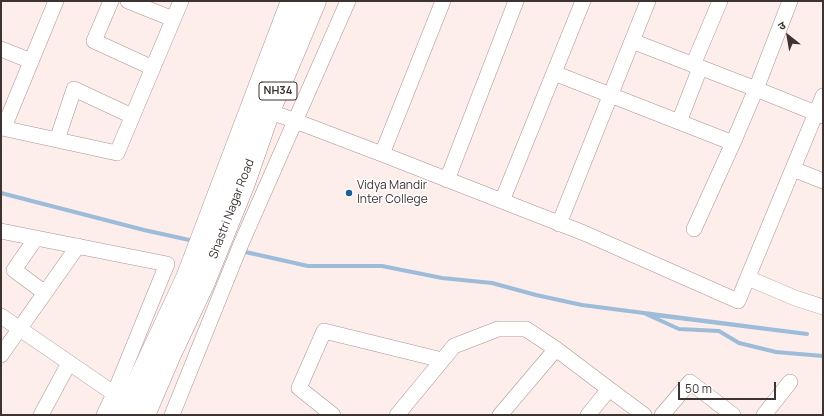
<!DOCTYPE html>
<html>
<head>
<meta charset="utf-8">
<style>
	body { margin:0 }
	#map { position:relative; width:824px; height:416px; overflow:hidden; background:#fdeeeb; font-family:Manrope,"Noto Sans Devanagari",sans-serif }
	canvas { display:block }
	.frame { position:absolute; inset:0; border:2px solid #3d3331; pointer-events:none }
	.north { position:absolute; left:768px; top:16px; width:40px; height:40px; -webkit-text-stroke:3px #fff; paint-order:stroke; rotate:329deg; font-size:11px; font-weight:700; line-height:16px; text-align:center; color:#3d3331 }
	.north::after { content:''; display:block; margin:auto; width:14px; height:18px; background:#3d3331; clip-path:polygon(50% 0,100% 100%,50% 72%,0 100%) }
	.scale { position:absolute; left:678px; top:382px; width:98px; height:18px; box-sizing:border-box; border:2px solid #3d3331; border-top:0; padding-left:5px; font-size:12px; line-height:14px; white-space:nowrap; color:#3d3331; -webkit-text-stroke:3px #fff; paint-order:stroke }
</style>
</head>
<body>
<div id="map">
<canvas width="824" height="416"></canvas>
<div class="frame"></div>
<div class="north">उ</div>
<div class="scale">50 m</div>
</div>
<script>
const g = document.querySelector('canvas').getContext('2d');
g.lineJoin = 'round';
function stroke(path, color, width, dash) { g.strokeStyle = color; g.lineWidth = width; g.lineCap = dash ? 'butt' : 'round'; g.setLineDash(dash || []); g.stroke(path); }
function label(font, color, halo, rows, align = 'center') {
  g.font = font + ' Manrope,sans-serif'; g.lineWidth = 3; g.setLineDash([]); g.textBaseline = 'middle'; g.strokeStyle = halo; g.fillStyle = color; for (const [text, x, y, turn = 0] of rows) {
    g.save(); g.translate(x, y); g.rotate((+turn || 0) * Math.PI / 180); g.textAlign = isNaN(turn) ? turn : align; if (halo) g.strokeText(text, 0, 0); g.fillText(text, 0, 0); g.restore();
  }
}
const stream = new Path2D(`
	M1 193 144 230 194 241
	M241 251 308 266H382L442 278 492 283 536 295 582 305 807 334 646 314 679 329 719 331 739 343 776 352 823 356`);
const street = new Path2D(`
	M111 1 94 41 153 68
	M128 1 173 19
	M790 1 756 89 823 116
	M1 49 31 61
	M693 65 720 1
	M554 73 733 143 756 89 632 41
	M261 108 382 154 584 233 738 301 823 96
	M679 122 700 68
	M1 128H2L7 120 56 1
	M2 128 117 153 181 1
	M57 140 74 89 132 116
	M382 154 443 1
	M793 169 823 181
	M447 180 516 1
	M502 201 583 1
	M559 224 648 1
	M694 229 733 143
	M1 231 167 264 114 394 104 415
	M36 238 14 270 45 293
	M748 278 795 298 823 307
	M1 316 122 399
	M1 355 78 246
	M41 415 69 363
	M172 415 241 244 348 1
	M333 415 299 388 324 331 442 360
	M397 415 454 346 498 329H526L556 349
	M500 415 556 349 609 389
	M588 415 609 389 644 415
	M662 415 690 382 733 415
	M764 415 790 382`);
const highway = new Path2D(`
	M123 415 187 278 292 1
	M144 415 171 352 204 282 244 183 269 111 315 1`);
const markers = [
	[349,193,4,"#1d5f94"]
];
const shields = [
	[278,91,38]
];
const shieldNames = [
	["NH34",278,91]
];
const poiNames = [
	["Vidya Mandir",357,186],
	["Inter College",357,200]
];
const streetNames = [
	["Shastri Nagar Road",232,209,-69]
];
stroke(stream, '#9dbcd9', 4);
stroke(street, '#aa948e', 16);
stroke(highway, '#aa948e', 23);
stroke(street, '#fff', 15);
stroke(highway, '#fff', 22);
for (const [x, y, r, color] of markers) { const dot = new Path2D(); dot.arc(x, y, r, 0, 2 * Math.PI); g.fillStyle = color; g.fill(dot); stroke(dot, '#fff', 1.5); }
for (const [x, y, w] of shields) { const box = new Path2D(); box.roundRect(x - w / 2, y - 9, w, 18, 3); g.fillStyle = '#fff'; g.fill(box); stroke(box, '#3d3331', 1); }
label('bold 11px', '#3d3331', null, shieldNames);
label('12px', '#3d3331', '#fff', poiNames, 'left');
label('12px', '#3d3331', '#fff', streetNames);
</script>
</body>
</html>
